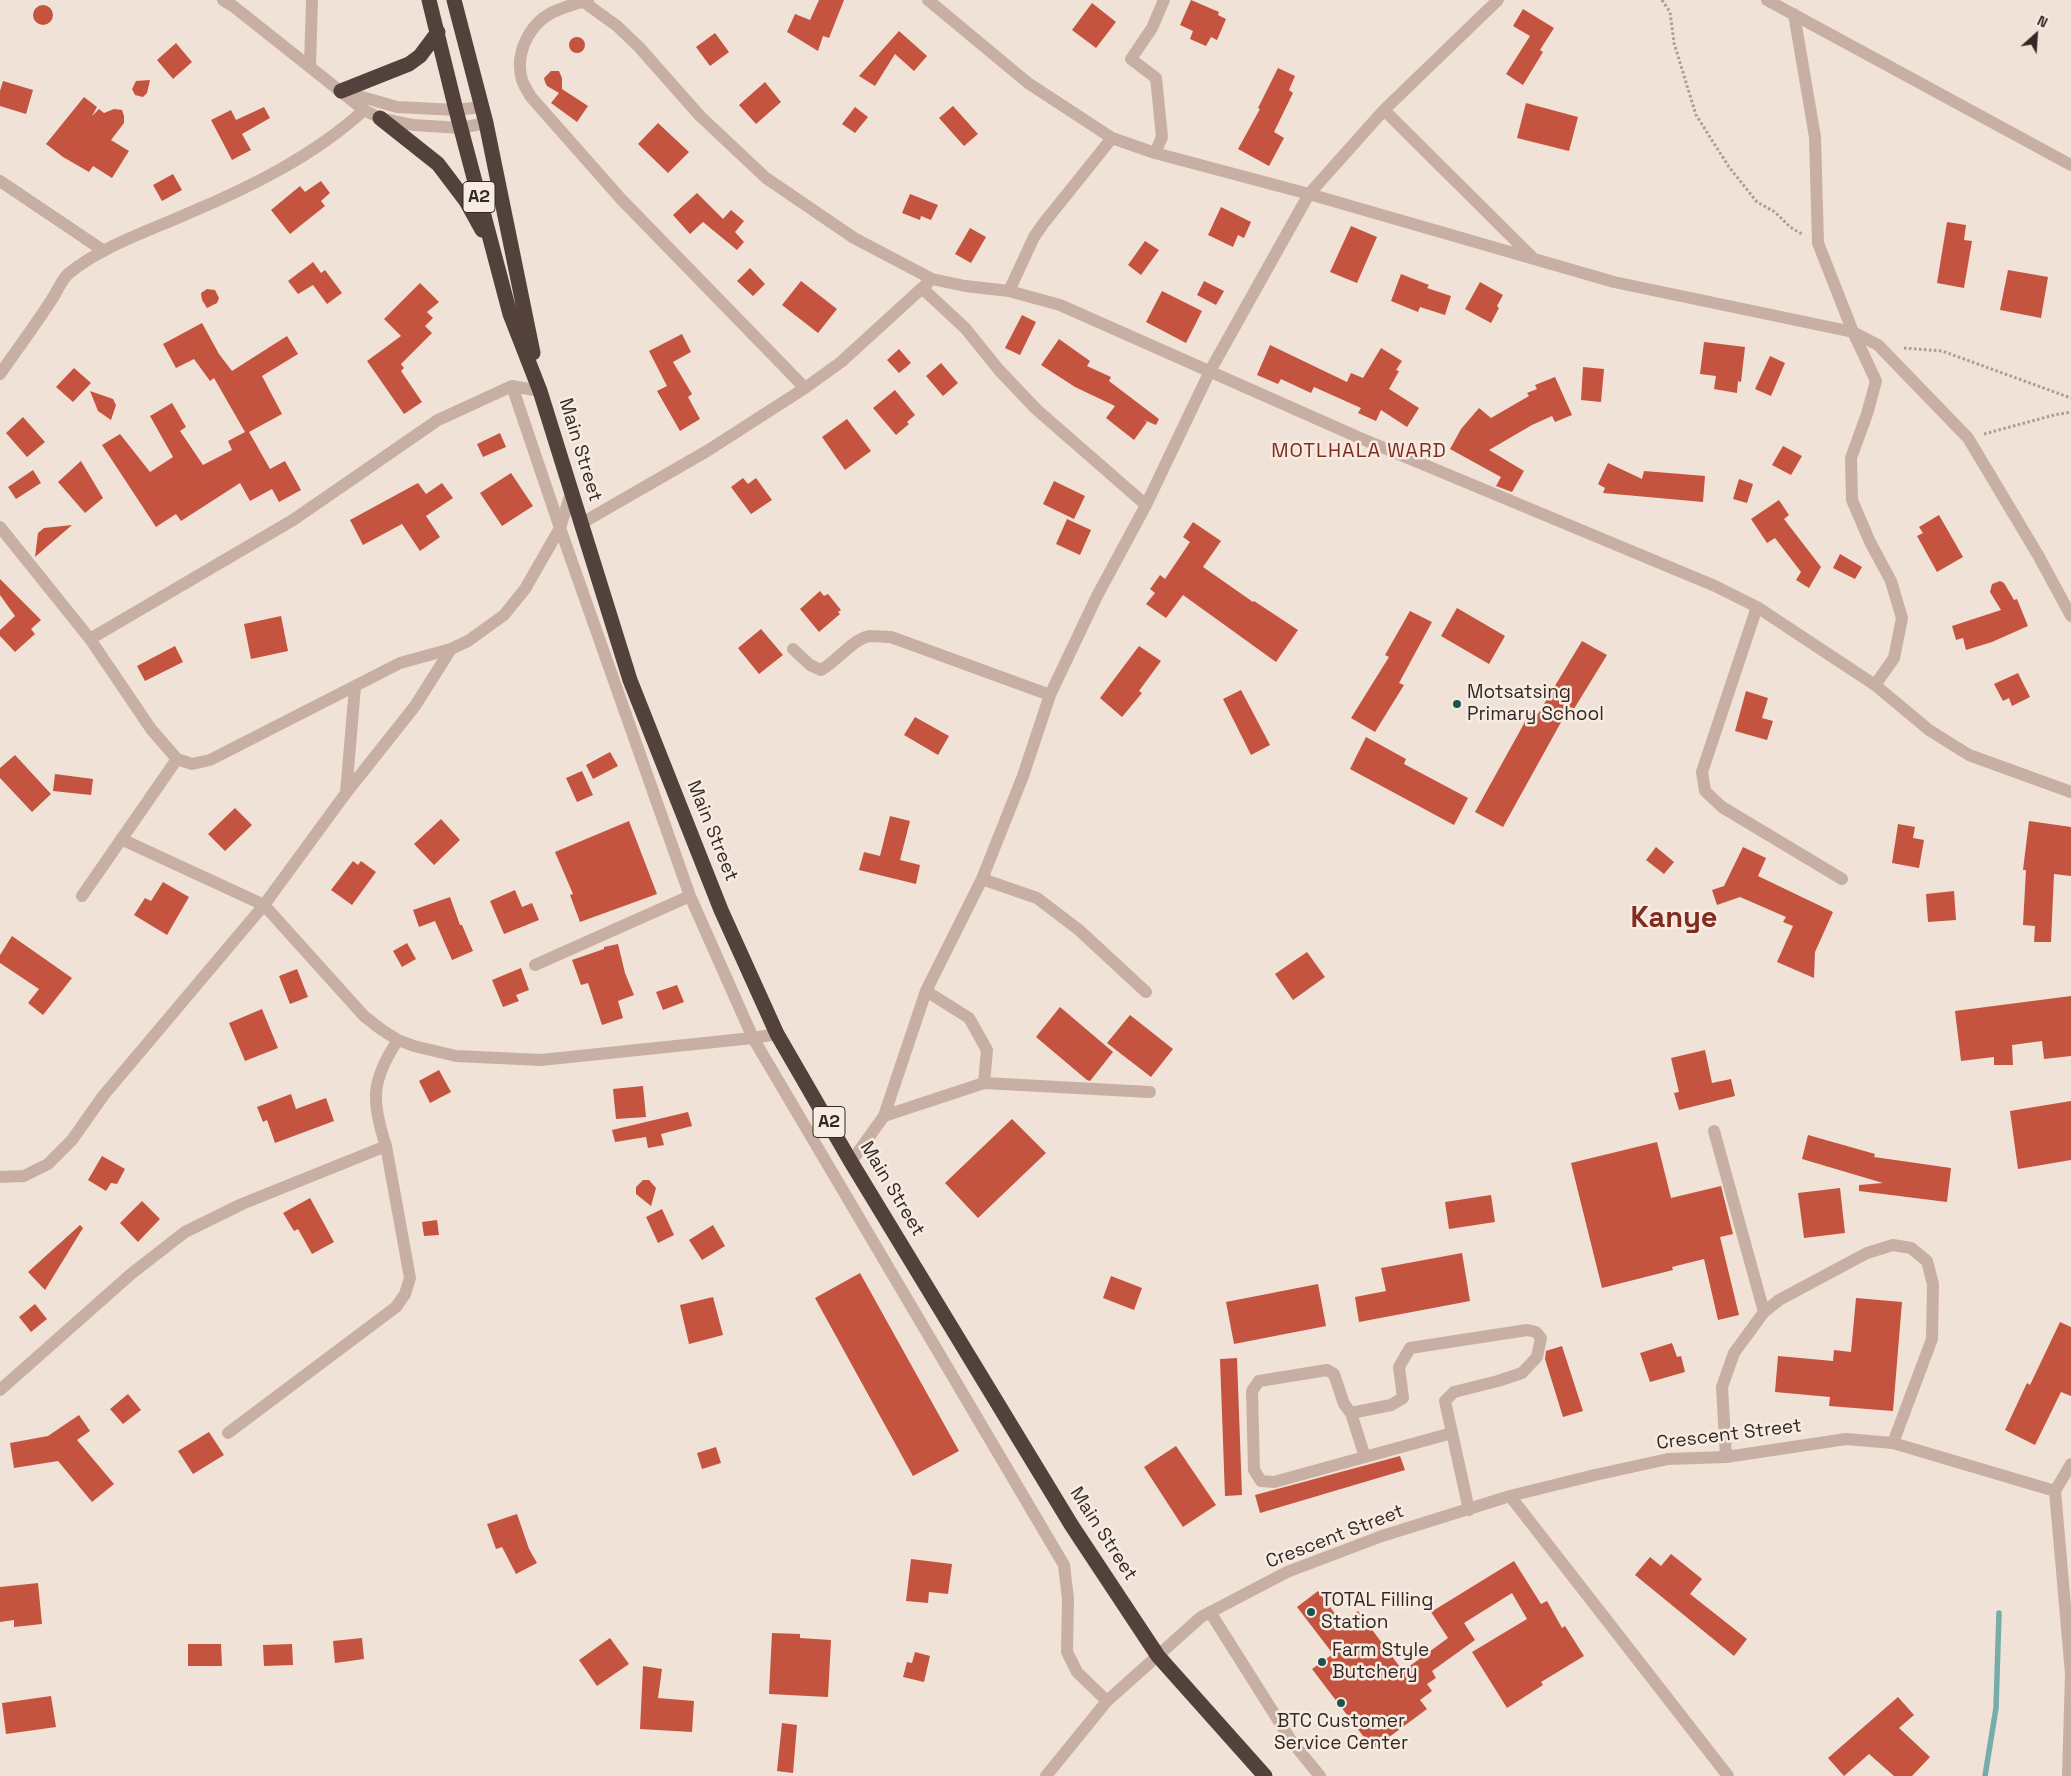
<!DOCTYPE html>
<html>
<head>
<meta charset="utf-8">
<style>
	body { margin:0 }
	#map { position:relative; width:2071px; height:1776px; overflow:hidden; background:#f0e2d6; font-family:"Space Grotesk",sans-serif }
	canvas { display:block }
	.north { position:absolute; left:2011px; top:10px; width:50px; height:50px; -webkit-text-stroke:4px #f8ece2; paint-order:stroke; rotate:26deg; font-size:14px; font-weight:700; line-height:20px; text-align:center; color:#332825 }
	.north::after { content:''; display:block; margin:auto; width:18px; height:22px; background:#332825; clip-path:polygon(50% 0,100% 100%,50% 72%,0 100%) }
</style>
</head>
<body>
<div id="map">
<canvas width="2071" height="1776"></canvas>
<div class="north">N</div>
</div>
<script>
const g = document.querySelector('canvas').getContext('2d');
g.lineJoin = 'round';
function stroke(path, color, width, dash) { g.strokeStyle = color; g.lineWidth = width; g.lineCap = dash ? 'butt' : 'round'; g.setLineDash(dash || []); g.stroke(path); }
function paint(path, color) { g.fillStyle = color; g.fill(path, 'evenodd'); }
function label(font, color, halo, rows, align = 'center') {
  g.font = font + ' "Space Grotesk",sans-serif'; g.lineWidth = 5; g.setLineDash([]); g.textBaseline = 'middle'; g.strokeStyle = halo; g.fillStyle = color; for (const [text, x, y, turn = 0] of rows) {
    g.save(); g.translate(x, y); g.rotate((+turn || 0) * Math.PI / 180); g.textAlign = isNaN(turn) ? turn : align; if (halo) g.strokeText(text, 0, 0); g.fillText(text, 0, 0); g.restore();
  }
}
const stream = new Path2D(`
	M1985 1776 1996 1708 1999 1613`);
const building = new Path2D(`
	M819 0H844L829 38 823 36 818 51 787 32 795 14 810 20Z
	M1191 0 1219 12 1218 15 1226 19 1217 40 1211 37 1206 46 1190 39 1193 31 1180 25Z
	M1092 3 1116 22 1096 48 1072 30Z
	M33 15a10 10 0 1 1 20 0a10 10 0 1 1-20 0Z
	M1523 9 1554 28 1540 50 1543 52 1523 85 1506 74 1530 36 1513 26Z
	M899 31 927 56 914 71 895 54 875 86 859 76Z
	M715 33 729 52 710 66 696 47Z
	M569 45a8 8 0 1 1 16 0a8 8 0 1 1-16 0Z
	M176 43 192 62 173 79 157 60Z
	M1278 68 1295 76 1289 90 1293 93 1274 132 1284 138 1269 166 1238 149 1260 109 1258 108Z
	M551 71H559L562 78V89L588 106 577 122 551 103 559 93 547 86 545 82 544 78Z
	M150 80 147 93 143 97 135 95 132 89 136 81Z
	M3 81 33 90 26 114 0 106V91Z
	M765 82 781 102 756 124 739 105Z
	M84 97 97 107 92 116 99 109 104 113 114 109 122 110 124 116V123L111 140 129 151 112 178 93 166 89 172 63 157 46 144Z
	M1526 103 1578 117 1569 151 1517 138Z
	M953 106 978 134 964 146 939 118Z
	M264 107 270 118 242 134 251 150 232 160 211 120 231 110 236 120Z
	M855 107 868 117 855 133 842 124Z
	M658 123 689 152 668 173 638 144Z
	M173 174 182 190 162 201 153 185Z
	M321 181 330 193 321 201 325 206 290 234 271 210 300 186 305 192Z
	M697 193 723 219 731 210 744 221 735 232 744 242 737 250 703 222 690 234 673 215Z
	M910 194 938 205 931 220 921 216 920 220 902 213Z
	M1221 207 1251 222 1244 238 1238 235 1233 247 1208 235Z
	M1947 222 1966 225 1964 240 1972 241 1964 288 1937 283Z
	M1351 226 1377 237 1357 283 1330 272Z
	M970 228 986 237 971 263 955 254Z
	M1145 241 1159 250 1141 275 1128 265Z
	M313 262 321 273 325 270 342 293 327 304 313 285 298 294 288 281Z
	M750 268 765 284 753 296 737 281Z
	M2008 270 2048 277 2041 318 2000 310Z
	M1401 274 1429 285 1427 288 1451 296 1445 315 1420 307 1418 312 1391 301Z
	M801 281 837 309 818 333 782 305Z
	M1204 281 1224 291 1216 305 1197 295Z
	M1480 282 1503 295 1497 306 1499 308 1491 323 1465 309Z
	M420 283 439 302 427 312 433 318 425 326 432 333 401 364 404 368 401 371 422 402 404 414 367 361 401 336 384 319Z
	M207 289 215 290 219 298 217 303 207 308 202 300 201 293Z
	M1162 291 1202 311 1186 343 1146 322Z
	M1022 315 1036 322 1020 355 1005 348Z
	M202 323 219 354 232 371 287 336 298 354 262 376 282 414 249 432 270 469 285 461 301 490 279 502 272 489 250 501 240 483 181 521 176 514 156 527 102 445 120 434 150 472 173 457 150 416 172 403 186 427 180 431 203 465 232 450 228 441 245 432 214 378 210 381 194 359 176 368 163 344Z
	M682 334 691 352 673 362 692 394 688 397 700 419 680 431 657 391 667 386 649 351Z
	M1059 339 1090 361 1087 366 1111 377 1109 381 1159 419 1156 425 1144 420 1147 422 1134 440 1106 418 1115 406 1075 387 1041 365Z
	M1704 342 1745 347 1741 382 1738 381 1737 393 1714 389 1716 376 1700 374Z
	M1270 345 1347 382 1351 373 1363 378 1381 348 1402 361 1396 370 1399 371 1389 389 1419 408 1407 427 1381 410 1376 421 1358 413 1361 408 1314 387 1311 393 1281 379 1278 384 1257 375Z
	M899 349 911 363 899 373 887 360Z
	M1770 356 1785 363 1771 396 1755 389Z
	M941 363 958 383 943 396 926 376Z
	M1583 367 1604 369 1601 402 1581 400Z
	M74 368 91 383 73 402 56 387Z
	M1555 377 1572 415 1555 422 1552 416 1532 425 1489 450 1524 471 1512 492 1496 486 1501 477 1450 449 1461 429 1479 408 1491 418 1529 396 1527 393 1537 389 1535 385Z
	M895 390 915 415 907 422 909 424 896 435 873 408Z
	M90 391 113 399 116 405 111 420 98 411Z
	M23 417 45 442 27 457 6 433Z
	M847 419 871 451 845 470 822 437Z
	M500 433 506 447 483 457 477 444Z
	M1783 446 1802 456 1791 475 1772 465Z
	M81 461 103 498 85 513 58 482Z
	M1608 463 1642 479 1644 471 1705 476 1703 502 1603 493 1605 488 1598 484Z
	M33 470 41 483 16 499 8 487Z
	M511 473 533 506 502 526 480 493Z
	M743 478 748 484 756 478 772 500 751 514 731 487Z
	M1739 479 1753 484 1747 503 1733 499Z
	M1054 481 1085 496 1074 519 1043 504Z
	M418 483 426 494 442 483 453 498 426 516 440 537 420 551 402 524 363 545 350 520Z
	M1779 500 1789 515 1784 519 1821 567 1809 588 1796 580 1801 572 1775 538 1767 543 1751 519Z
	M1939 515 1963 557 1937 572 1917 536 1923 533 1919 527Z
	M1067 519 1091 530 1080 555 1056 544Z
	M1193 522 1221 541 1203 567 1253 602 1254 601 1298 630 1276 662 1183 595 1166 618 1146 604 1155 593 1150 589 1160 575 1165 579 1190 542 1183 537Z
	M72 525 35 557 38 533 44 528Z
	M1840 554 1862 567 1855 579 1833 568Z
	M0 579 41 620 31 629 35 634 15 652 0 636V630L15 616 0 595Z
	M2000 581 2004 583 2014 600 2017 599 2028 626 1992 642 1966 650 1963 638 1956 640 1952 626 2001 610 1990 592 1992 584Z
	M820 591 824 596 828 594 841 610 838 612 840 614 819 632 800 609Z
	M1457 608 1505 636 1489 664 1441 636Z
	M1410 611 1432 622 1399 683 1404 685 1375 732 1351 718 1389 657 1385 655Z
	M281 616 288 651 251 659 244 624Z
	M761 629 783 655 759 674 738 648Z
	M1582 641 1607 655 1569 717 1565 715 1503 827 1475 812 1531 711 1538 714Z
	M175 646 183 662 145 681 137 666Z
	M1139 646 1161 661 1139 691 1142 693 1122 717 1100 698Z
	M2018 673 2030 697 2012 706 2009 698 2003 701 1994 684Z
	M1241 690 1270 745 1251 755 1223 699Z
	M1746 691 1768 698 1762 718 1773 721 1767 740 1735 731Z
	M915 717 949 736 938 755 904 735Z
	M1366 737 1406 759 1404 764 1468 798 1454 825 1350 769Z
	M610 752 618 766 593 779 586 765Z
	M15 755 51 794 32 812 0 778V768Z
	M582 771 593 795 577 802 566 778Z
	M55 774 93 779 91 795 53 791Z
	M235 808 252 825 225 851 208 834Z
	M890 816 910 821 900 860 920 865 916 884 859 870 864 852 880 856Z
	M441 819 460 840 434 865 414 844Z
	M629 821 657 894 580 922 570 895 573 894 555 852Z
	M2029 821 2071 827V876L2054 874 2051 942H2034L2035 926 2023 925 2026 870H2023Z
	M1898 824 1915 827 1913 838 1924 840 1919 868 1892 863Z
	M1656 847 1674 862 1664 874 1646 860Z
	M1743 847 1766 858 1758 876 1833 912 1815 952 1814 978 1777 962 1793 926 1783 922 1786 917 1740 897 1717 905 1712 890 1724 886Z
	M353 861 358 865 361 861 376 872 352 905 331 890Z
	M163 882 189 897 167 935 134 915 145 898 151 901Z
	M515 890 522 907 532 903 539 920 504 934 490 901Z
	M1954 891 1956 920 1928 922 1926 894Z
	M450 897 460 925H462L473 951 452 960 435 921 419 927 413 910Z
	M12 936 72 978 43 1015 28 1003 39 989 0 963V955Z
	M407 943 416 959 402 967 393 951Z
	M618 944 625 973 634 995 618 1001 623 1018 602 1025 588 983 581 985 572 960 604 949V947Z
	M1307 952 1325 977 1293 1000 1275 974Z
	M521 968 529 990 516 995 519 1001 503 1007 492 980Z
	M297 969 308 997 290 1004 279 976Z
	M677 985 684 1002 663 1010 656 992Z
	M2071 996V1056L2044 1059 2042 1041 2012 1045 2013 1065H1994V1057L1961 1061 1955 1011Z
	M1060 1007 1113 1052 1090 1081 1087 1080 1036 1037Z
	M262 1009 278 1048 245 1061 229 1023Z
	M1130 1015 1173 1049 1151 1077 1107 1043Z
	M1705 1050 1712 1083 1731 1079 1735 1096 1679 1110 1674 1093 1679 1092 1671 1058Z
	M439 1070 451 1092 430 1103 419 1081Z
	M643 1086 646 1117 616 1119 613 1089Z
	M291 1094 296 1109 326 1098 334 1121 275 1143 267 1120 263 1122 257 1107Z
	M2071 1101V1160L2018 1169 2010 1111Z
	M688 1112 692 1126 661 1134 664 1145 648 1148 646 1137 615 1142 612 1130Z
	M1012 1119 1046 1153 978 1218 945 1183Z
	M1808 1135 1875 1154 1874 1157 1951 1168 1947 1202 1859 1191V1185L1883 1183 1802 1159Z
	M1657 1142 1671 1198 1721 1186 1733 1234 1720 1237 1739 1315 1718 1320 1704 1259 1672 1267 1673 1270 1602 1288 1571 1163Z
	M102 1156 125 1169 117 1184 111 1183 106 1191 88 1180Z
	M643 1180H649L656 1188 651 1206 636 1194V1187Z
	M1840 1188 1845 1233 1804 1238 1798 1193Z
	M1491 1195 1495 1222 1449 1229 1445 1202Z
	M310 1198 334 1242 312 1254 298 1229 294 1231 283 1213Z
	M142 1201 160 1219 138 1242 120 1223Z
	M662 1209 674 1235 658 1243 646 1217Z
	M437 1220 439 1235 424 1236 422 1222Z
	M80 1225 83 1228 45 1290 28 1272Z
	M713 1225 725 1246 702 1260 689 1240Z
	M1462 1253 1470 1301 1359 1322 1355 1297 1386 1291 1381 1268Z
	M860 1273 959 1451 913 1476 815 1298Z
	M1111 1276 1142 1288 1134 1310 1103 1298Z
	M1318 1284 1326 1326 1234 1344 1226 1302Z
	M713 1297 723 1335 689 1344 680 1305Z
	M1856 1298 1902 1302 1893 1411 1829 1406 1830 1397 1775 1392 1778 1356 1833 1361 1834 1350 1851 1352Z
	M35 1304 47 1319 31 1332 19 1317Z
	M2060 1322 2071 1327V1396L2061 1392 2035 1445 2005 1430 2027 1383 2030 1385Z
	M1672 1343 1677 1357 1681 1356 1685 1372 1650 1382 1640 1353Z
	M1562 1346 1583 1411 1563 1417 1545 1359 1546 1351Z
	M1237 1358 1242 1495 1225 1496 1220 1359Z
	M128 1394 141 1410 123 1424 110 1409Z
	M79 1415 90 1431 77 1440 114 1484 92 1502 58 1461 14 1468 10 1443 48 1436Z
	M209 1432 224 1455 193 1474 178 1451Z
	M1176 1446 1216 1505 1183 1527 1144 1467Z
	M716 1447 721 1463 702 1469 697 1453Z
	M1400 1456 1405 1470 1260 1513 1255 1495Z
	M517 1514 529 1549 537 1563 516 1574 502 1547 496 1549 487 1524Z
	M1671 1554 1702 1579 1690 1594 1747 1639 1734 1656 1635 1575 1650 1557 1661 1566Z
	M911 1559 952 1564 948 1594 929 1592 928 1603 906 1601Z
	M1514 1561 1541 1604 1547 1601 1562 1628 1565 1626 1584 1656 1541 1682 1543 1685 1507 1708 1472 1652 1527 1619 1512 1593 1464 1623 1475 1640 1432 1671 1436 1678 1427 1684 1432 1691 1420 1700 1427 1709 1373 1749 1312 1669 1333 1654 1297 1607 1318 1591 1342 1623 1358 1611 1403 1671 1448 1638 1431 1612Z
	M38 1583 42 1624 14 1627V1620L0 1622V1587Z
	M772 1633 800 1634V1638L831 1640 828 1697 769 1694Z
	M362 1638 364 1659 335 1663 333 1641Z
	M610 1638 629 1664 597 1686 579 1660Z
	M188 1644H221L222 1666H188Z
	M292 1644 293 1665 264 1666 263 1645Z
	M915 1652 930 1656 924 1682 903 1677 907 1662 912 1663Z
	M643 1666 662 1669 658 1698 694 1701 692 1732 640 1729Z
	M51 1696 56 1727 6 1734 2 1703Z
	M1898 1697 1914 1715 1899 1728 1930 1757 1912 1776H1894L1869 1754 1844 1776 1828 1758Z
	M782 1723 797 1725 793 1773 777 1771Z`);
const path = new Path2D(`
	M1662 0 1670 12 1674 43 1696 115 1729 167 1757 202 1775 212 1790 227 1802 234
	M1904 348 1942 351 2071 398
	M1984 434 2054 415 2071 412`);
const minor = new Path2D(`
	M223 0 233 6 364 110 380 118 413 125 461 128 486 123
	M581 0 617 26 639 47 700 116 766 178 854 238 932 279 965 286 1009 291 1060 305 1360 438 1715 586 1757 607 1875 685 1929 730 1969 755 2071 792
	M588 0C578 3 567 6 558 10 531 20 514 52 522 80 524 86 528 92 531 97L621 199 805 388
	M928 0 1028 83 1112 138 1155 153 1309 194 1614 282 1853 332 1878 345 1968 438 2038 555 2071 616
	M1767 0 2071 165
	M1794 14 1815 137 1818 243 1853 332 1876 381 1867 414 1851 458 1852 500 1870 542 1891 581 1902 618 1894 658 1875 685
	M310 66 312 0
	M348 93 397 107 456 110 482 107
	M1384 110 1533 258
	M1155 153 1162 137 1156 78 1131 59 1152 28 1164 0
	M0 181 104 251
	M923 289 965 328 999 370 1036 409 1146 505
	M1009 291 1034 237 1043 224 1112 138
	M0 374C18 348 37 323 54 296 58 289 62 280 68 274 102 246 149 231 189 213 251 187 315 155 364 110
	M512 386 560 528 690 896 753 1038 1064 1565 1068 1599 1067 1652 1077 1672 1107 1701
	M582 523 707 451 805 388 841 362 932 279
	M0 527 90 639 151 729 177 759 192 764 210 760 400 663 451 649 468 641 504 615 525 589 560 528 571 493
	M1757 607 1702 772 1705 791 1722 807 1842 879
	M90 639 293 520 438 420 512 386 540 391
	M793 649 810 665 821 670C836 662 854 638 870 636 877 636 884 637 891 637L1050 695
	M346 793 355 687
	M121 839 264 905 364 1016 382 1030 398 1040 414 1046 456 1056 541 1060 753 1038 777 1034
	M982 879 1037 898 1079 930 1146 992
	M82 896 177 759
	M535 965 690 896
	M926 991 969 1018 987 1050 984 1083
	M884 1116 984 1083 1150 1092
	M1714 1131 1764 1312
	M851 1162 884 1116 926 991 982 879 1023 776 1050 695 1097 596 1146 505 1210 371 1309 194 1384 110 1498 0
	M0 1177 24 1176 48 1164 72 1140 103 1096 264 905 346 793 415 706 451 649
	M0 1390 131 1274 185 1232 242 1204 386 1146C371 1101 371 1080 398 1040
	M1351 1413 1365 1457
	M228 1433 396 1307 405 1294 410 1278 386 1146
	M1452 1433 1274 1482 1261 1481 1254 1470 1252 1391 1259 1381 1327 1370 1334 1374 1344 1404 1351 1413 1391 1405 1403 1398 1399 1367 1410 1348 1527 1330 1536 1332 1541 1338 1537 1357 1522 1373 1498 1381 1454 1392 1445 1401 1469 1510
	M1726 1457 1722 1387 1734 1353 1764 1312 1779 1300 1867 1253 1893 1245 1911 1248 1927 1261 1933 1284 1932 1339 1893 1443
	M2055 1491 2071 1674 2068 1776
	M2055 1491 2071 1464
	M1510 1496 1728 1776
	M1210 1612 1292 1742 1320 1776
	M1046 1776 1107 1701 1201 1617 1287 1572 1382 1536 1510 1496 1595 1475 1668 1459 1726 1457 1846 1439 1893 1443 2055 1491`);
const highway = new Path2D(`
	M429 0 456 110 510 314 540 391 630 680 721 910 777 1034 851 1162 1072 1526 1158 1656 1265 1776
	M454 0 486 123 533 353
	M341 91 409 64 420 56 438 32
	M380 118 438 164 466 201 482 230`);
const markers = [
	[1457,704,5,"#1b5351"],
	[1311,1612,5,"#1b5351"],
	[1322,1662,5,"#1b5351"],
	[1341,1703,5,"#1b5351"]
];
const shields = [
	[479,197,32],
	[829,1122,32]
];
const shieldNames = [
	["A2",479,197],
	["A2",829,1122]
];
const streetNames = [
	["Main Street",580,450,73],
	["Main Street",712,831,68],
	["Main Street",892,1189,59],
	["Crescent Street",1729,1435,-7],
	["Main Street",1103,1534,57],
	["Crescent Street",1335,1537,-21]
];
const poiNames = [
	["Motsatsing",1467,693],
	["Primary School",1467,715],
	["TOTAL Filling",1321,1601],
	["Station",1321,1623],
	["Farm Style",1332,1651],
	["Butchery",1332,1673],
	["BTC Customer",1341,1722,"center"],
	["Service Center",1341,1744,"center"]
];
const neighbourhoodNames = [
	["MOTLHALA WARD",1359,452]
];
const townNames = [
	["Kanye",1674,919]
];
stroke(stream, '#76acaa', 5.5);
paint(building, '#c45440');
stroke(path, '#b39a8d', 3, [2.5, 2.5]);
stroke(minor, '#c7b0a3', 12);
stroke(highway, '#53413c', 15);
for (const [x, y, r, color] of markers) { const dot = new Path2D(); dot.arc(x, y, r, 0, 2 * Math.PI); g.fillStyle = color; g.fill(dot); stroke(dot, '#f8ece2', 2); }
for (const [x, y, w] of shields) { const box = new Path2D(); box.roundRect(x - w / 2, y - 15.5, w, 31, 4); g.fillStyle = '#f8ece2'; g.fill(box); stroke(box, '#332825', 1); }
label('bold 18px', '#332825', null, shieldNames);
label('19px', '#332825', '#f8ece2', streetNames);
label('19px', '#332825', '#f8ece2', poiNames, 'left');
g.letterSpacing = '1px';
label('20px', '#802d1f', '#f8ece2', neighbourhoodNames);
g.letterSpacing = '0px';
label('bold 29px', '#802d1f', '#f8ece2', townNames);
</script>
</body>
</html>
